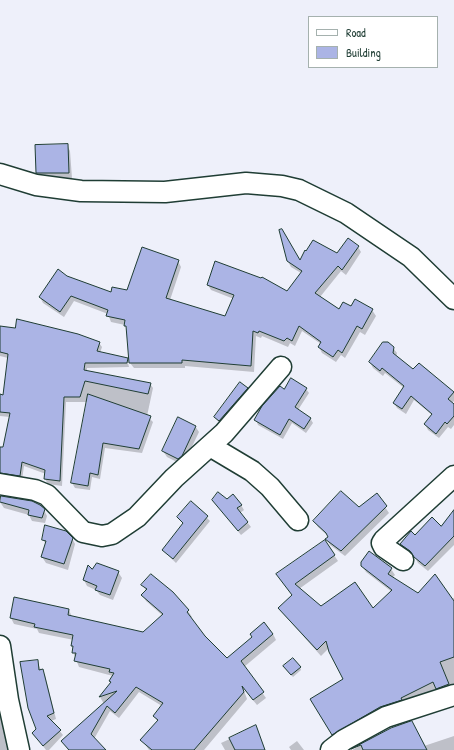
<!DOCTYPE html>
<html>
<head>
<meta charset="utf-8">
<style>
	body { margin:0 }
	#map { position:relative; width:454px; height:750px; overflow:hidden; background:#eef0fa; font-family:"Patrick Hand",sans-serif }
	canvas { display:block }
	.legend { position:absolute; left:308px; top:16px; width:130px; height:52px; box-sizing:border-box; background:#fff; border:1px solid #a5b1ae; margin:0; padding:5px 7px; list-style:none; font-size:12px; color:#1f3d34 }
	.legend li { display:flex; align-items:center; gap:8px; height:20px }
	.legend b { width:20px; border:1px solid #a5b1ae }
</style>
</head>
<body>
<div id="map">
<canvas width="454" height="750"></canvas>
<ul class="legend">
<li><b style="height:5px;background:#fff"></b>Road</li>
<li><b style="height:11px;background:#abb4e5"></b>Building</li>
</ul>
</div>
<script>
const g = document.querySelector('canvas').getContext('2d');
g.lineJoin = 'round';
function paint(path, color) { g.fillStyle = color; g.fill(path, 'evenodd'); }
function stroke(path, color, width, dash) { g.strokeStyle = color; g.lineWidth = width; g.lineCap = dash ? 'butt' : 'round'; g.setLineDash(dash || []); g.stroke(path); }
const shadow = new Path2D(`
	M67 145 70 151 72 178 40 179 37 173Z
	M358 247 361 252 346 275 341 271 320 297 340 310 351 307 372 310 376 316 365 335 360 332 345 358 341 355 336 362 322 353 319 347 321 344 302 331 295 346 290 343 288 347 262 336 261 338 256 336 254 372 185 366V368H134L130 363 128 330 125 325 111 322 108 314 74 301 64 317 43 303 40 297 67 277 112 293 127 291 178 261 181 267 170 300 225 318 234 299 211 290 208 285 287 293 301 273 291 267 287 260 300 262 337 255Z
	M0 335 99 343 102 347 100 353 127 359 129 367 87 368V371L150 384 153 388 147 416 153 422 142 453 105 448 100 479 92 477 90 490 75 488 72 483 88 402H66L62 486 48 484 45 479 46 474 24 466 22 480 3 477 0 473V448H4L10 417 0 416V395L4 396 8 358 0 356Z
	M393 348 397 353 396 357 413 371 418 364 427 369 430 374 454 393V401L452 403 454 405V425L451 429 448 427 439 438 428 430 425 424 432 415 414 400 406 414 397 408 394 403 404 388 385 373 383 376 373 368 370 362Z
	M247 389 250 394 223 426 215 418Z
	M306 389 309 393 298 410 310 418 313 423 306 433 292 423 283 439 258 425 256 420 284 390Z
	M195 426 199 432 185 461 181 464 167 457 163 451Z
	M377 495 389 513 345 556 330 545 327 540 329 537 318 527 314 521 359 509Z
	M213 500H227L241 505 244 510 240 513 251 527 241 535Z
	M0 502 44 510 47 516 45 523 32 521 29 515 4 508Z
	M192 503 210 521 176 563 163 550 183 524 179 517Z
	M454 512V545L428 571 418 563 414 556 404 550 401 544 415 536 441 528Z
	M72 538 75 544 68 570 46 563 42 557 46 545 43 539Z
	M334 555 338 561 299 589 321 607 373 610 392 592 366 572 362 566 391 569 395 575 392 578 418 595 452 599 454 598V691L440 694 437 688 336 740 311 699 344 679 329 648 321 656 279 609 293 596 281 580Z
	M89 567 92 570 118 572 122 578 113 600 100 595 96 590 87 586 84 580Z
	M143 585 188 611 192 617 190 618 204 637 227 660 273 634 276 640 244 667 266 698 257 705 243 688 247 699 204 750H149L142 740 158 722 154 716 162 706 139 692 119 718 110 711 94 739 105 750H68L62 741 104 704 100 697 112 683 113 676 79 667 73 652 74 640 39 633 37 629 14 624 11 618 69 610 72 617 144 633 163 616 146 601 143 595 146 591Z
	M37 661 41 670 45 675 56 719 51 721 63 735 49 750H46L33 733 37 729Z
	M300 667 301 670 293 677 286 669Z
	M0 709 8 750H0Z
	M256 727 265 750H225L221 743Z
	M391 729 424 746 454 736V750H352Z
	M297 741 304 750H291L289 747Z`);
const building = new Path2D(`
	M68 144 69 173H36L35 145Z
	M282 229 300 260 305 250 306 251 313 240 337 253 348 238 359 246 342 270 338 266 315 293 339 309 343 302 351 306 355 299 373 309 362 329 357 326 342 353 338 350 333 357 318 347 321 342 299 326 292 341 287 338 284 341 259 331 258 333 253 331 251 366 182 360V363H129L126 326H124L125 320 106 316 108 310 71 296 60 312 39 297 58 269 67 276 111 292 112 287 127 290 142 247 179 260 166 298 225 316 234 295 207 285 215 261 261 278 262 277 287 291 302 271 287 261 279 230Z
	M17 319 78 334 100 342 97 351 128 358 127 363H85L84 370 151 383 148 394 85 381 80 397H64L60 481 44 479 45 470 22 462 20 476 0 473V447H3L10 413 0 412V394L3 395 8 354 0 352V326L15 328Z
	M383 342H388L394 347 393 353 413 369 419 363 454 392 448 399 454 404V416L447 424 445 422 436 434 424 424 432 414 411 396 402 409 393 403 404 386 382 368 380 371 369 362Z
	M291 378 307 388 295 407 311 418 304 429 289 419 280 435 254 420 262 406 280 386 284 389Z
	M240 382 248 388 219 421 214 417Z
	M88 394 151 416 139 449 103 443 98 475 90 473 88 486 71 483Z
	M178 417 196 426 182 456 178 459 162 451Z
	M341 491 359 507 377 493 387 506 341 551 325 539 328 537 326 533 313 521Z
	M218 492 227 499 233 494 242 505 237 508 248 522 238 531 212 500Z
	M1 496 32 501 40 505 45 509 42 518 28 515 29 510 0 502Z
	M191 501 208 516 173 559 162 550 183 523 177 517Z
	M454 510V536L425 566 414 557 410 551 400 544 411 531 415 535 432 517 441 526Z
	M45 525 66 531 73 538 64 564 41 557 46 541 42 540Z
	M325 540 335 555 295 584 321 606 355 582 373 608 392 590 361 566V562L369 551 392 568 388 574 418 593 435 574 454 601V657L440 662 449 684 436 689 433 682 401 698 402 700 380 707 332 735 310 699 343 679 329 652 326 641 317 650 278 608 292 595 276 574Z
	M97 563 119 571 110 595 95 590 97 586 83 580 88 565 92 569Z
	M151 574 173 592 189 610 187 612 205 636 227 658 252 637 250 634 264 622 273 634 241 661 264 692 253 700 242 686 244 692 194 750H152L140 740 158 720 153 716 163 703 136 687 115 713 107 706 91 734 106 750H69L61 741 117 691 99 697 111 682 109 681 114 673 109 672 110 669 74 661 76 653H72L73 646H71L73 635 34 627 35 624 10 618 14 597 69 609 68 615 143 632 163 614 141 595 147 589 141 585Z
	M293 658 301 667 291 675 283 666Z
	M38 660 39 670 43 669 54 713 47 716 61 730 43 746 32 733 36 729 28 708 20 662Z
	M412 721 427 750H363L361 745 351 749 391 728Z
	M256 725 265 750H235L229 738Z`);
const minor = new Path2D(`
	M0 174 36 185 81 191 165 192 246 183 282 186 299 190 346 213 411 257 454 299
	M210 446 252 471 270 487 298 520
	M0 484 35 490 47 495 83 532 102 536 112 534 137 517 174 478 224 433 281 367
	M403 560 384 547 382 543 384 540 454 476
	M0 646 8 700 19 750
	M331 750 344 740 386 717 454 695`);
paint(shadow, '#0003');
paint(building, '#abb4e5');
stroke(building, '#1f3d34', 1);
stroke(minor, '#1f3d34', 23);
stroke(minor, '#fff', 20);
</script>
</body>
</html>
